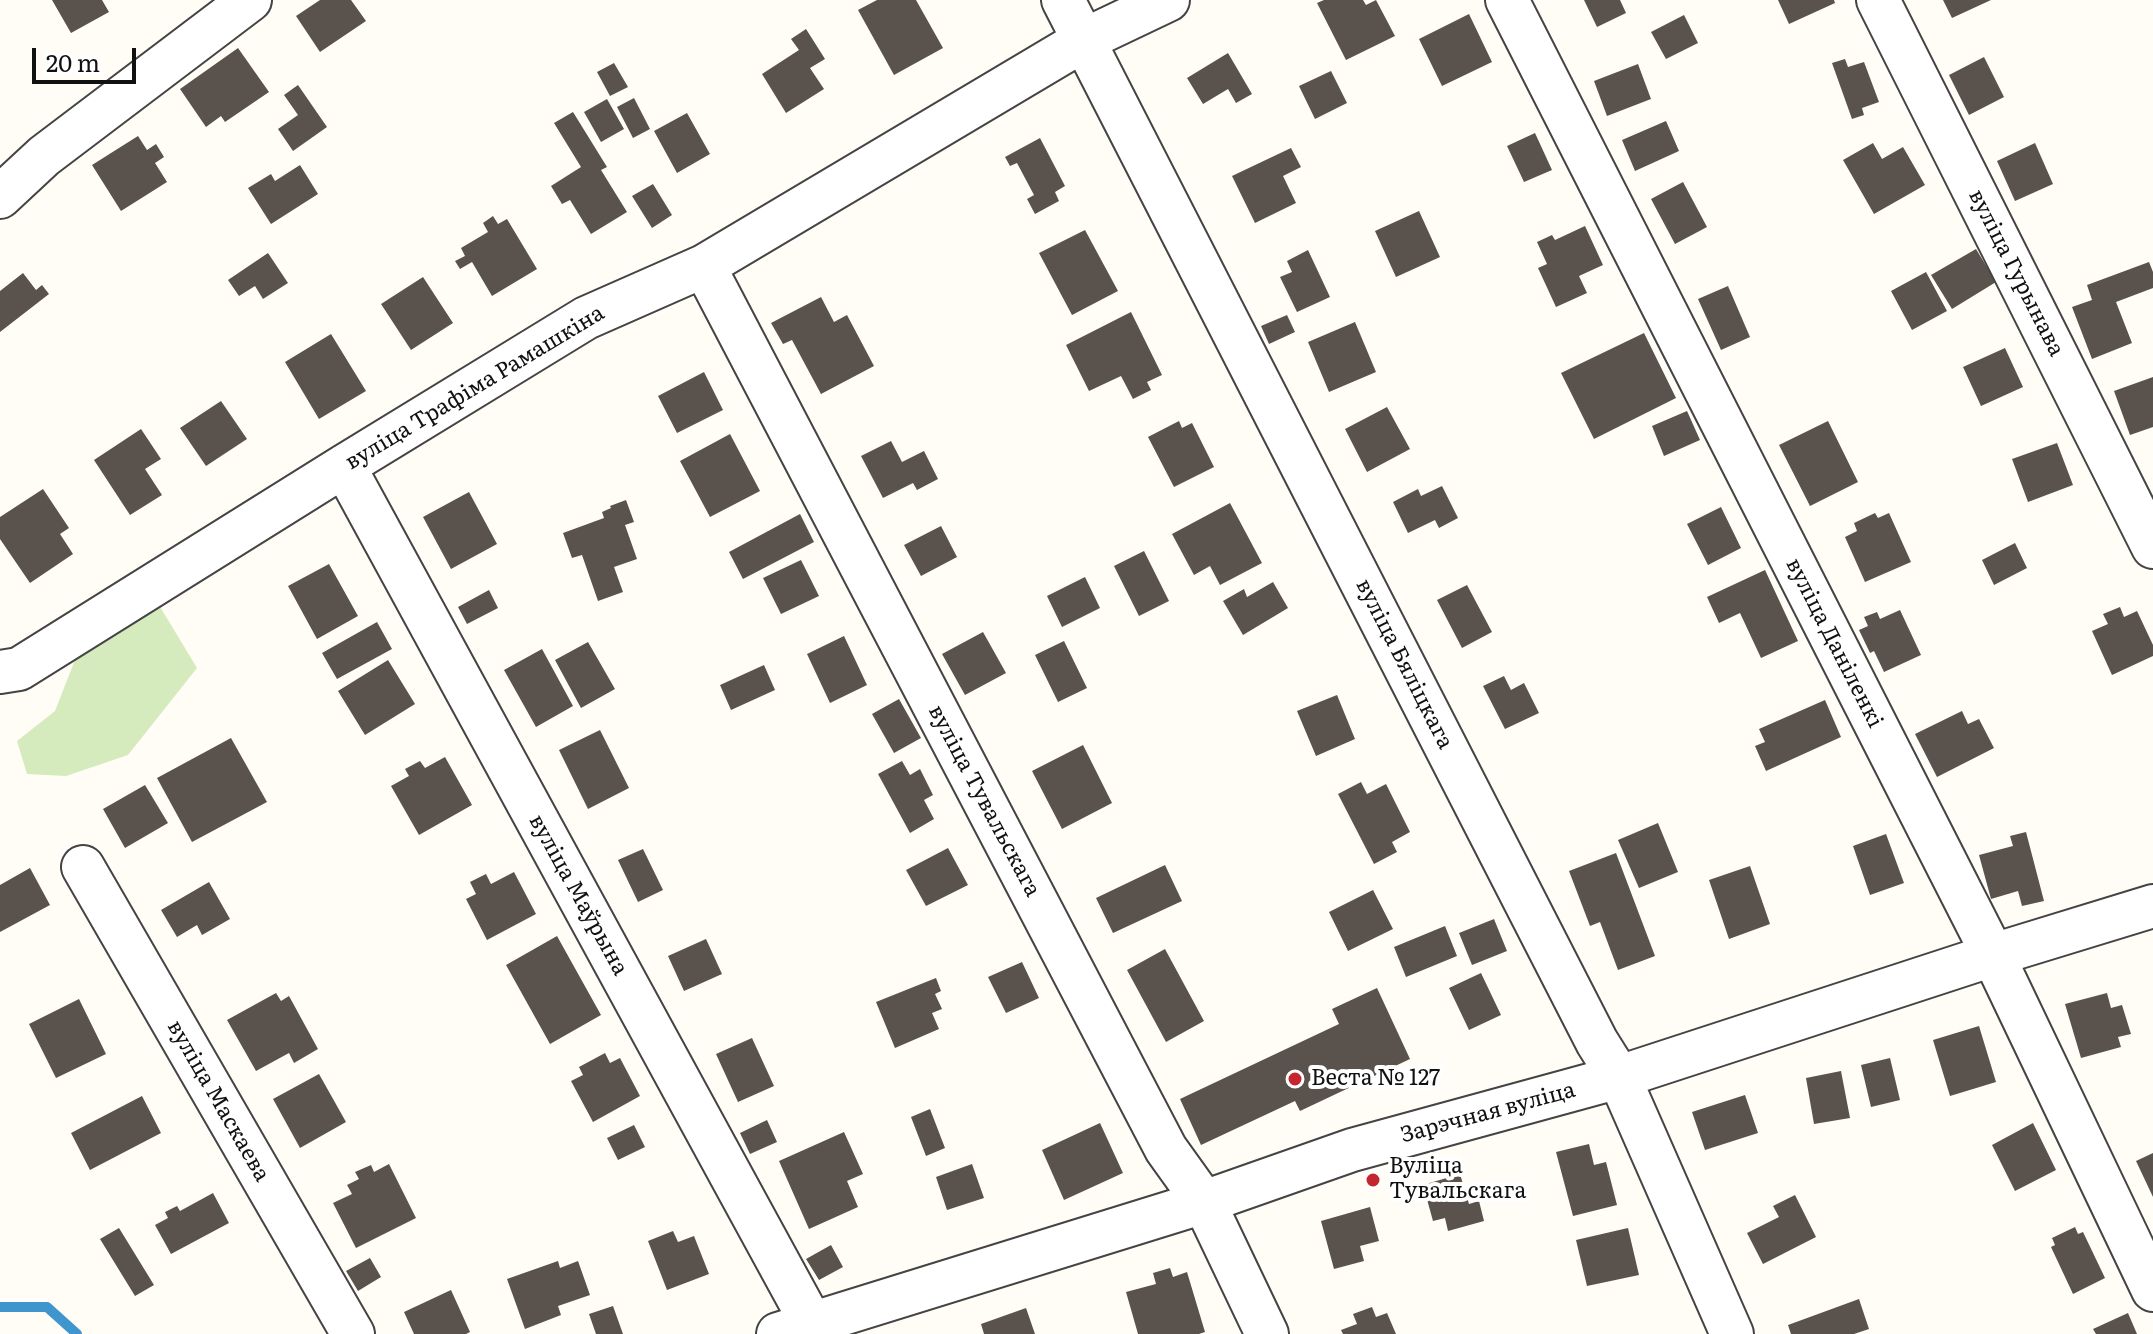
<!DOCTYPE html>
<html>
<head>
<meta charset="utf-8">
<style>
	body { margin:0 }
	#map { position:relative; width:2153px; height:1334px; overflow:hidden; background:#fffdf5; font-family:Literata,serif }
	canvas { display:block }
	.scale { position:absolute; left:32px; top:48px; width:104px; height:36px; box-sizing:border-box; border:4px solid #111; border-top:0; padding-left:10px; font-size:24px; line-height:28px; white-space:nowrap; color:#111; -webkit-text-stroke:6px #fff; paint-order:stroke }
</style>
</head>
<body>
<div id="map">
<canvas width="2153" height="1334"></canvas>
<div class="scale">20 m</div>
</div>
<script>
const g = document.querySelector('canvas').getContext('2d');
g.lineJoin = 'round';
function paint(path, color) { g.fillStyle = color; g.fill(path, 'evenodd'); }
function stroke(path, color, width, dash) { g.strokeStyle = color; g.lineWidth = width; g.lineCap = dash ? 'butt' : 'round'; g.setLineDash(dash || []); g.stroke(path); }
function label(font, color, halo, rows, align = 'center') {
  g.font = font + ' Literata,serif'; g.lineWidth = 8; g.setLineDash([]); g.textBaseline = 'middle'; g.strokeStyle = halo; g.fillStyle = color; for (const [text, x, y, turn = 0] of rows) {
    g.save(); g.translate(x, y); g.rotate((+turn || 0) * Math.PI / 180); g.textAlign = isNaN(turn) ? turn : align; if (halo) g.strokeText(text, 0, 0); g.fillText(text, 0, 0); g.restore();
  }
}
const green = new Path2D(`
	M159 605 197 668 128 755 66 776 27 774 17 741 55 711 80 647Z`);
const stream = new Path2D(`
	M0 1307H47L77 1334`);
const building = new Path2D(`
	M52 0H102L109 12 71 33Z
	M320 0H351L366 21 320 52 296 16Z
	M877 0H916L943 48 894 75 858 10Z
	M1324 0H1363L1366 5 1376 0 1395 36 1346 60 1317 3Z
	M1584 0H1620L1626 13 1597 27Z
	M1778 0H1834L1835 3 1789 24Z
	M1943 0H1991L1952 18Z
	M1469 14 1492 62 1442 86 1419 39Z
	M1684 15 1698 43 1666 59 1651 32Z
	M806 29 825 59 810 68 824 89 786 113 762 74 799 50 791 39Z
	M238 48 269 92 225 122 221 116 206 127 180 89Z
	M1228 53 1252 94 1236 103 1228 89 1203 104 1187 78Z
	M1984 57 2004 97 1969 115 1949 75Z
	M1845 59 1848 67 1864 62 1879 102 1862 108 1864 115 1852 119 1832 63Z
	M614 63 628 87 610 96 597 72Z
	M1638 64 1651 99 1607 116 1594 81Z
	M1331 71 1347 103 1315 119 1299 86Z
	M298 85 327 127 293 151 278 129 298 115 284 95Z
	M634 98 650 129 633 138 617 107Z
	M607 99 624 129 601 142 584 112Z
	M573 112 607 167 601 170 627 212 591 234 570 200 562 204 551 186 581 167 554 123Z
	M687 113 710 154 677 173 654 131Z
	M1666 121 1679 151 1635 171 1622 140Z
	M1535 133 1552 170 1524 182 1507 146Z
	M138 136 147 150 156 144 164 157 155 163 167 182 121 211 92 165Z
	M1040 138 1065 186 1055 192 1059 201 1035 214 1027 199 1034 195 1017 163 1010 166 1005 157Z
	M1873 143 1882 159 1903 147 1925 185 1874 214 1843 160Z
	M2035 143 2053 184 2015 201 1997 161Z
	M1291 148 1301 167 1283 176 1296 203 1255 223 1232 176Z
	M300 165 318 194 271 224 248 188 271 174 275 181Z
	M1683 182 1707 227 1675 244 1651 199Z
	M653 184 672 215 652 228 632 196Z
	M1419 211 1440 257 1396 277 1375 231Z
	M493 216 498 224 507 219 537 269 492 296 472 262 460 269 455 261 465 256 461 248 488 232 483 223Z
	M1585 226 1603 265 1579 276 1587 293 1556 307 1538 268 1547 264 1537 242 1552 235 1555 240Z
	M1085 230 1118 291 1072 315 1039 253Z
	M1976 249 1996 282 1952 309 1931 275Z
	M1308 250 1330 297 1297 312 1280 277 1292 272 1287 261Z
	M268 253 288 283 263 299 255 286 239 296 228 280Z
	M2149 262 2153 272V288L2116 302 2132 343 2092 359 2072 307 2092 300 2087 285Z
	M1926 272 1947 311 1912 330 1891 291Z
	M23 273 36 290 42 285 49 294 0 332V291Z
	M423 277 453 323 411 350 381 304Z
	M1728 286 1750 337 1721 350 1698 299Z
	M821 297 834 322 847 315 874 366 821 394 792 340 783 344 771 323Z
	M1131 312 1162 375 1147 382 1151 390 1133 399 1121 376 1089 391 1066 345Z
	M1287 315 1295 332 1269 344 1261 326Z
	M1355 322 1376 372 1329 392 1308 342Z
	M1644 333 1676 398 1594 439 1561 373Z
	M331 334 366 391 319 419 285 362Z
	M2005 348 2023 387 1981 406 1963 367Z
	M704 372 723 410 677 433 658 396Z
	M2153 377V427L2130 435 2114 391Z
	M221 401 247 439 206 466 180 428Z
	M1387 407 1410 449 1367 472 1345 429Z
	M1687 411 1700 440 1664 456 1652 426Z
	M1179 421 1182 428 1192 423 1214 467 1174 487 1148 437Z
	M1828 421 1858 482 1810 506 1779 445Z
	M141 429 161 459 145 469 162 495 130 515 94 460Z
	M730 434 760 491 710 517 680 461Z
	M891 441 902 462 924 451 938 479 917 490 913 483 883 498 861 456Z
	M2057 443 2073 485 2028 502 2012 459Z
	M1442 486 1458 518 1439 528 1435 520 1408 533 1393 502 1418 489 1421 496Z
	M43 489 69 528 60 534 73 554 30 583 0 539V517Z
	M469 492 497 544 451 569 423 517Z
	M626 500 634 522 625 525 637 559 614 567 623 592 598 601 582 555 572 558 563 533 604 518 602 512 611 508 610 506Z
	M1230 503 1262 563 1220 585 1210 566 1194 575 1172 534Z
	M1721 507 1741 548 1708 565 1687 524Z
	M1875 513 1878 518 1889 513 1911 562 1865 582 1845 537 1857 531 1854 523Z
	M800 514 814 542 743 579 729 552Z
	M941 526 957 557 921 576 904 545Z
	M2015 543 2027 568 1994 585 1982 560Z
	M1144 551 1169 601 1139 616 1114 566Z
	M801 560 819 596 781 614 763 578Z
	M329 564 358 616 317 639 288 586Z
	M1765 570 1798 641 1761 658 1740 613 1719 623 1707 597Z
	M1085 577 1100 608 1062 627 1047 596Z
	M1273 582 1288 608 1243 635 1223 601 1244 589 1247 597Z
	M1467 585 1492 632 1462 648 1437 600Z
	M489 590 498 608 467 624 458 607Z
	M2120 607 2124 617 2137 611 2153 645V656L2112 675 2092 631 2108 624 2103 614Z
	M1900 610 1921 655 1884 672 1874 651 1870 653 1859 630 1868 626 1864 617 1877 612 1880 619Z
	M377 622 392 649 337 679 322 653Z
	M983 632 1006 673 965 695 942 654Z
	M844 636 867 685 830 703 807 654Z
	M1064 641 1087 688 1058 702 1035 655Z
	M588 642 615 689 581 708 555 660Z
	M542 649 573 706 536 727 504 670Z
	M388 660 415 704 365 735 338 691Z
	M764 665 775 690 731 710 720 685Z
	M1504 676 1511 690 1524 683 1539 713 1505 729 1483 686Z
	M1337 695 1355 739 1316 756 1297 711Z
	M899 699 921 738 894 753 872 714Z
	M1825 700 1841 737 1766 771 1755 746 1765 742 1759 729Z
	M1962 711 1968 724 1979 719 1994 748 1937 777 1915 734Z
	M600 730 629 788 588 809 559 750Z
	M231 738 267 802 192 842 157 778Z
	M1083 745 1112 803 1062 829 1032 771Z
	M445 757 472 805 419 835 391 786 409 776 405 769 420 761 425 768Z
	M902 761 910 775 920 769 933 795 924 800 934 819 910 833 878 774Z
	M1361 782 1367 794 1386 784 1410 832 1392 842 1397 852 1374 864 1338 794Z
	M145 785 168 823 125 848 103 809Z
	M1658 823 1678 872 1639 888 1618 840Z
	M2026 832 2044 901 2022 906 2018 891 1991 899 1979 855 2013 846 2010 836Z
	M1886 834 1904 883 1870 895 1853 846Z
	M948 848 968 885 926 906 906 870Z
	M643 849 663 890 638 902 618 860Z
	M1616 853 1655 956 1618 970 1600 922 1590 926 1569 871Z
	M1165 865 1182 901 1113 933 1096 898Z
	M1750 866 1770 924 1729 939 1709 880Z
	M30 868 50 905 0 932V885Z
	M514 872 536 914 487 940 466 899 476 894 470 882 486 874 491 884Z
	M209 882 230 919 202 935 197 925 177 937 161 910Z
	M1373 890 1393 929 1348 951 1329 912Z
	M1494 919 1507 951 1472 965 1459 933Z
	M1445 926 1457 956 1406 977 1394 947Z
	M557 936 601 1015 550 1044 506 965Z
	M706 939 722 974 684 991 668 956Z
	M1165 949 1204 1021 1166 1042 1127 970Z
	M1022 962 1039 998 1006 1013 988 977Z
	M1481 973 1501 1015 1469 1030 1449 988Z
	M936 978 941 991 935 994 942 1009 932 1013 939 1029 895 1048 876 1002Z
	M1377 988 1410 1059 1300 1111 1295 1101 1201 1145 1180 1099 1339 1024 1332 1009Z
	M276 993 281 1001 289 996 318 1049 294 1063 289 1053 256 1071 227 1020Z
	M2107 993 2111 1008 2122 1005 2131 1034 2118 1037 2121 1047 2081 1058 2065 1004Z
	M79 999 106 1054 56 1078 29 1024Z
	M1979 1026 1996 1082 1950 1096 1933 1040Z
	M752 1038 774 1086 738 1102 716 1054Z
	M605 1053 610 1063 620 1058 640 1096 593 1122 571 1081 583 1075 579 1067Z
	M1890 1058 1900 1100 1871 1107 1861 1065Z
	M1841 1071 1850 1118 1814 1124 1806 1078Z
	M319 1074 346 1122 300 1148 273 1099Z
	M1745 1095 1758 1133 1705 1150 1692 1112Z
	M142 1096 161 1133 90 1170 71 1133Z
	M930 1109 945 1148 926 1156 911 1117Z
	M767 1120 777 1142 750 1154 740 1133Z
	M1100 1123 1123 1173 1064 1200 1042 1150Z
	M2033 1123 2056 1170 2015 1191 1992 1145Z
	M634 1125 645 1147 618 1160 607 1138Z
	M844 1132 863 1174 847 1181 858 1207 809 1229 779 1161Z
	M1589 1144 1594 1165 1606 1162 1617 1205 1573 1216 1556 1152Z
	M2153 1153V1197L2136 1161Z
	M389 1164 416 1218 356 1248 333 1203 352 1194 347 1185 359 1179 355 1172 371 1165 374 1172Z
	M972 1164 984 1198 947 1210 936 1177Z
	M1460 1174 1469 1204 1479 1201 1484 1221 1448 1231 1445 1218 1433 1221 1423 1185Z
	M213 1193 229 1223 171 1254 155 1225 168 1218 165 1212 177 1206 180 1211Z
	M1795 1195 1816 1237 1763 1264 1747 1233 1779 1217 1773 1206Z
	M1370 1207 1379 1241 1360 1246 1364 1261 1334 1269 1321 1221Z
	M2075 1227 2078 1234 2083 1232 2105 1278 2073 1294 2051 1247 2055 1245 2052 1238Z
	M119 1228 154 1285 135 1296 100 1239Z
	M1628 1228 1639 1275 1587 1286 1576 1240Z
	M673 1231 678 1242 694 1236 709 1274 667 1290 648 1241Z
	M831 1245 843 1267 819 1280 806 1259Z
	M370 1258 381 1277 358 1291 346 1271Z
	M558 1261 560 1268 578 1261 590 1295 558 1306 561 1315 525 1329 507 1279Z
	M1170 1268 1173 1277 1187 1272 1205 1332 1199 1334H1138L1126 1292 1156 1284 1153 1273Z
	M451 1290 470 1332 466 1334H414L404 1312Z
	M1859 1299 1869 1329 1854 1334H1791L1788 1325Z
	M613 1306 623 1334H596L589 1314Z
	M1372 1307 1376 1317 1387 1313 1396 1334H1343L1341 1330 1357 1324 1353 1314Z
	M1026 1308 1035 1334H984L981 1324Z
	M2128 1313 2137 1334H2096L2093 1329Z`);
const minor = new Path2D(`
	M1063 0 1597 1042 1619 1077 1732 1334
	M1507 0 1993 955 2153 1290
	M1878 0 2153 547
	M0 197 44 156 250 0
	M704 266 1166 1149 1204 1202 1267 1334
	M344 466 812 1324
	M0 672 19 669 344 466 586 318 704 266 1084 40 1168 0
	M83 867 353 1334
	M778 1334 1204 1202 1352 1150 1619 1077 1993 955 2153 906`);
const markers = [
	[1295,1079,8,"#c4262e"],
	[1373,1180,8,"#c4262e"]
];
const streetNames = [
	["вуліца Гурынава",2016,273,63],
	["вуліца Трафіма Рамашкіна",475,388,-31],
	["вуліца Даніленкі",1834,643,63],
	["вуліца Бяліцкага",1404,664,63],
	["вуліца Тувальскага",984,801,62],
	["вуліца Маўрына",578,895,61],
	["вуліца Маскаева",218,1101,60],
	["Зарэчная вуліца",1488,1113,-15]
];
const poiNames = [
	["Веста № 127",1311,1079],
	["Вуліца",1389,1167],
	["Тувальскага",1389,1192]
];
paint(green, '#d5ebbd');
stroke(stream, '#3f96cf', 10);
paint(building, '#5a524d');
stroke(minor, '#444', 46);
stroke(minor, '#fff', 42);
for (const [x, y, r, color] of markers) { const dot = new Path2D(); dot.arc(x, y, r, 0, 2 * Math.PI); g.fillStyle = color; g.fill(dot); stroke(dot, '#fff', 3); }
label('22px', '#111', '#fff', streetNames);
label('22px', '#111', '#fff', poiNames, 'left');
</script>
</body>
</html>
